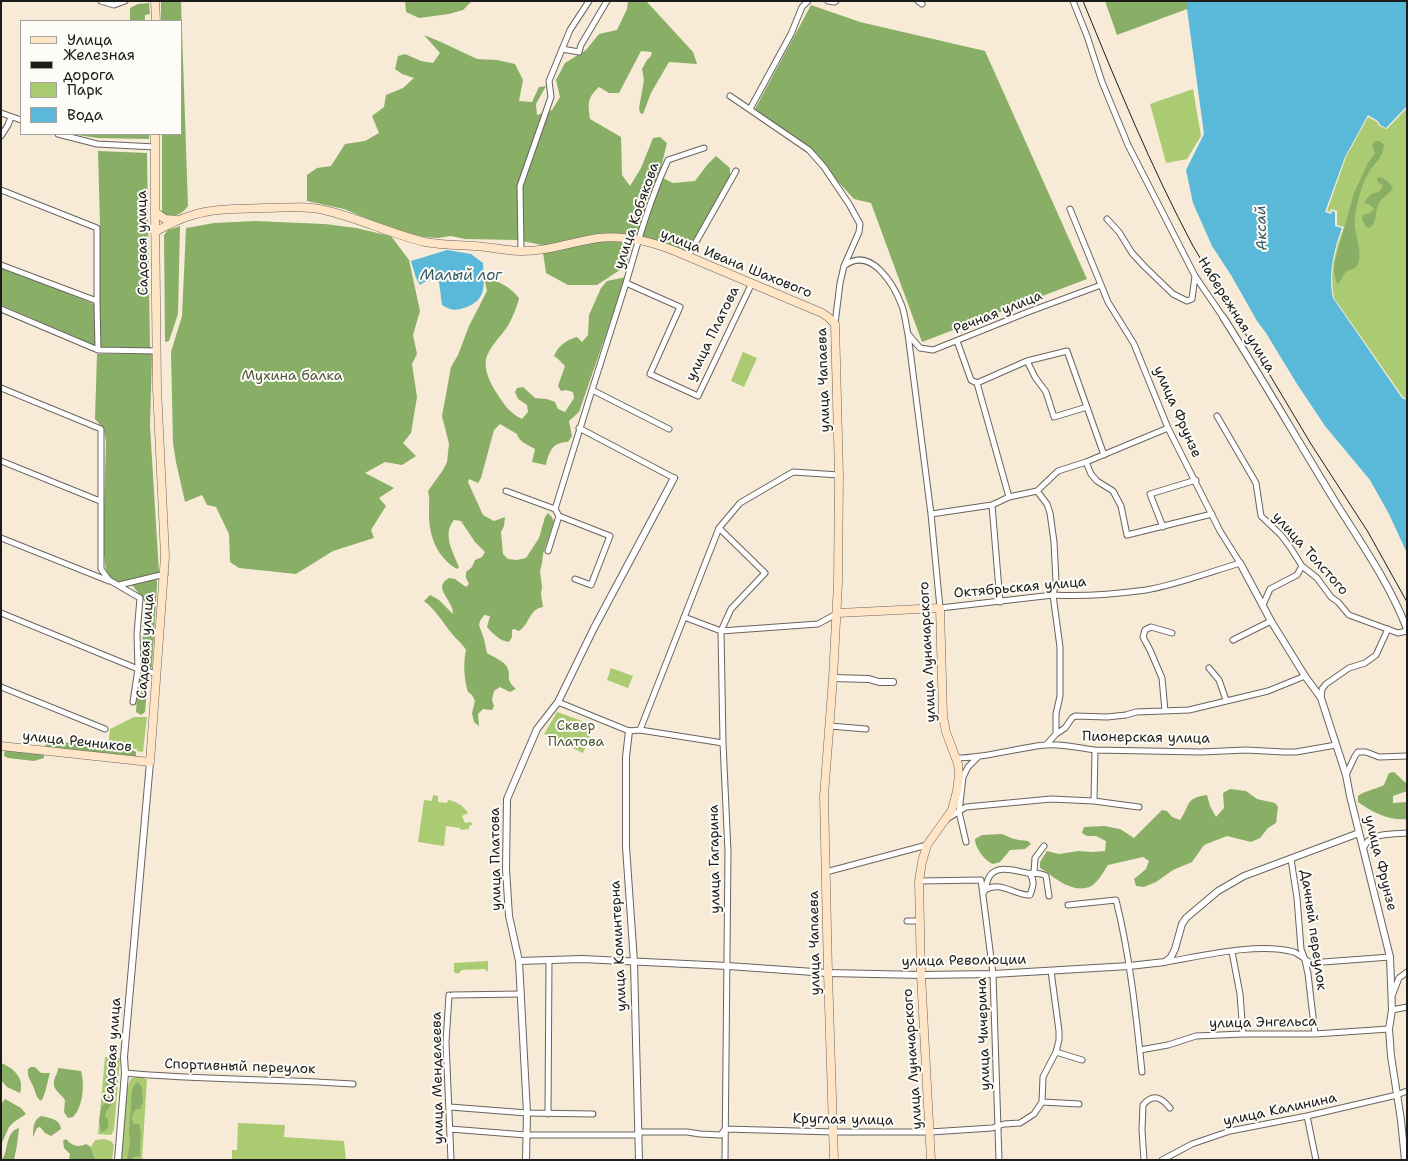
<!DOCTYPE html>
<html>
<head>
<meta charset="utf-8">
<style>
	body { margin:0 }
	#map { position:relative; width:1408px; height:1161px; overflow:hidden; background:#f7ebd8; font-family:"Shantell Sans",sans-serif }
	canvas { display:block }
	.frame { position:absolute; inset:0; border:2px solid #1c1c1c; pointer-events:none }
	.legend { position:absolute; left:20px; top:20px; width:162px; height:115px; box-sizing:border-box; background:#fdfcf7; border:1px solid #a3a29f; margin:0; padding:6px 9px; list-style:none; font-size:15px; color:#1c1c1c }
	.legend li { display:flex; align-items:center; gap:10px; height:25px }
	.legend b { width:25px; border:1px solid #a3a29f }
</style>
</head>
<body>
<div id="map">
<canvas width="1408" height="1161"></canvas>
<div class="frame"></div>
<ul class="legend">
<li><b style="height:6px;background:#ffe4c6"></b>Улица</li>
<li><b style="height:6px;background:#1c1c1c"></b>Железная дорога</li>
<li><b style="height:14px;background:#abcb73"></b>Парк</li>
<li><b style="height:14px;background:#5ab9d8"></b>Вода</li>
</ul>
</div>
<script>
const g = document.querySelector('canvas').getContext('2d');
g.lineJoin = 'round';
function paint(path, color) { g.fillStyle = color; g.fill(path, 'evenodd'); }
function stroke(path, color, width, dash) { g.strokeStyle = color; g.lineWidth = width; g.lineCap = dash ? 'butt' : 'round'; g.setLineDash(dash || []); g.stroke(path); }
function label(font, color, halo, rows, align = 'center') {
  g.font = font + ' "Shantell Sans",sans-serif'; g.lineWidth = 4; g.setLineDash([]); g.textBaseline = 'middle'; g.strokeStyle = halo; g.fillStyle = color; for (const [text, x, y, turn = 0] of rows) {
    g.save(); g.translate(x, y); g.rotate((+turn || 0) * Math.PI / 180); g.textAlign = isNaN(turn) ? turn : align; if (halo) g.strokeText(text, 0, 0); g.fillText(text, 0, 0); g.restore();
  }
}
const green = new Path2D(`
	M1193 89 1201 136 1187 159 1166 163 1150 104Z
	M1407 108V399L1403 397 1334 298C1329 274 1335 249 1344 227L1337 225V211L1331 209 1330 212 1327 211 1346 157 1368 117 1377 122 1379 126 1387 129Z
	M743 352 757 358 744 387 731 381Z
	M611 668 633 676 628 688 607 680Z
	M557 712 593 725 589 739 583 753 544 734Z
	M134 717H147L143 752 137 751V749L108 746 110 729Z
	M433 795 438 796V802L447 803 448 800C456 801 464 806 468 813L462 816 465 823 471 822 472 825 469 826V829L461 830 460 828 446 826 444 846 418 842 424 800 432 801Z
	M488 961V971H486L485 969 462 970 458 974 454 972V963Z
	M105 1057 120 1058 114 1130 111 1135 98 1134Z
	M137 1077 147 1079 142 1160H121L127 1088 131 1078Z
	M238 1123 285 1125 284 1137 344 1141 346 1160H232V1150H237Z
	M104 1139 111 1141 114 1145 112 1160H95L91 1147 95 1140Z`);
const forest = new Path2D(`
	M161 1H181L188 206C181 216 174 216 162 217V134H181V21H161Z
	M405 1H472L463 10 449 14 419 18 406 12Z
	M628 1H646L648 3 693 52 697 64 669 62 651 93 643 114 640 113 639 108 644 80 642 69 647 60 651 56 652 52 641 51 619 93H609L599 87C587 98 588 103 590 119L621 137 622 175 630 186 641 168 653 138 660 137 667 143 659 176 673 183 695 181 707 165 716 156 730 168V175L695 242 682 251 634 237 626 266 597 285H568L546 273 542 245 517 240 465 239 451 236 438 238 423 237 393 232 366 218 344 209 307 201V175L317 168 331 166 345 144 365 141 379 133 372 116 384 107 386 95 403 88 414 78 402 74 395 69 398 56 405 54 421 61 433 63 440 53 424 35 441 42 477 59 497 60 515 64 523 80 519 101 532 102 539 87 546 86 536 104 537 115 552 110 560 97 556 80 565 63 586 50 599 34 617 30 627 9Z
	M1105 1H1187V9L1117 35Z
	M149 3 150 14 145 15V21H130V8L138 4Z
	M811 5 860 22 985 51 1087 279 922 342 871 203 854 199 809 150 755 109Z
	M71 134H149V139L98 138Z
	M1376 141H1379L1384 145C1383 158 1375 162 1369 172 1366 177 1363 184 1361 190 1358 200 1353 219 1355 228 1356 237 1364 259 1356 267 1354 269 1349 270 1346 272 1342 276 1342 281 1337 284L1334 273V264L1348 214 1354 193 1368 163 1373 156 1375 153 1372 145Z
	M98 151 147 153 150 348 101 347 99 303 100 225Z
	M1380 177 1386 180 1393 187C1390 195 1381 197 1378 205 1375 213 1377 222 1370 228L1366 227 1362 219 1363 215 1370 213 1374 209 1369 204H1364C1368 196 1370 193 1379 192L1383 186 1378 182 1377 178Z
	M255 221 325 224 356 228 391 236 409 260 420 311 413 335 417 354 412 364 417 397 411 433 403 443 416 456 402 465 385 462 365 473 394 488 379 498 386 506 371 530 374 538 333 551 296 574 239 568 230 562 229 534 216 507 207 505 202 495 185 502 176 462 173 443 171 352 182 316 186 228 214 223Z
	M180 226 178 314 169 341 165 342 164 235 168 230Z
	M1 266 94 304 96 346 1 305Z
	M626 277 579 412 569 421 572 436 568 442C553 442 549 451 546 465L532 462 535 449C528 445 519 442 517 434L500 424 494 430 481 478 478 483 469 479 468 482 483 515 494 521 505 517 504 526 501 532 503 554 508 559 517 560 526 558 539 538 545 517 548 513 551 516 554 521 543 554 542 563 540 571 542 587 541 594 543 607C529 609 530 624 519 631L514 629 512 630V637L509 642C500 641 493 634 487 627L490 616 484 615 480 621 479 625 484 639 487 653C493 657 504 661 507 667 512 676 504 678 516 689L510 692 500 687 494 691 492 700 494 706 492 710 483 709 478 714 479 726 474 722 472 713 475 701 472 695 468 692C464 679 463 664 466 650 462 643 457 640 453 635 443 623 436 610 424 601L430 595 439 600 453 614C454 600 431 588 449 578L455 579 466 587 469 584 466 578V572L472 567 475 560 482 557 485 552 475 542 461 521 454 520C442 534 453 552 459 567L457 569C437 557 429 537 429 514 429 506 430 499 428 491L443 470 447 462 449 444 442 416 451 367 458 355 469 326 487 291 484 278C498 280 510 287 519 298 517 307 511 322 505 330 499 338 489 348 486 359 484 370 490 383 496 392 503 403 509 413 522 419L528 412 527 405 518 399 515 392 517 388 523 387 535 398 547 399 555 402 558 409 565 412 574 398 573 392 566 390 561 391 558 386 565 366 557 358 554 356C558 346 566 340 577 337L582 342 588 335 589 315 601 288 607 281Z
	M97 354H152L150 426 159 573 118 582 110 577 106 570 103 546 106 442 104 429 95 419Z
	M155 578 157 581V586L152 666 150 671 142 668 141 664 145 602 140 595 132 585Z
	M144 673 148 675 145 712 141 715 136 712 138 682 140 674Z
	M48 741 75 743 118 748C125 748 130 748 136 752V756L133 758 52 749 47 747 45 745 46 742Z
	M7 749 44 754V758L34 761 8 758 4 756 5 750Z
	M1394 772 1407 784V791L1393 796V803L1407 802V819C1389 821 1372 812 1358 802V796C1364 791 1376 789 1384 785L1389 773Z
	M1230 789 1246 791 1257 799 1275 803 1278 807 1276 823 1268 828 1260 838 1251 842 1227 836 1204 845 1192 862 1173 870 1156 882 1144 887 1136 886 1134 879 1146 869 1149 861 1143 857 1108 865C1104 871 1101 877 1096 882 1086 894 1067 887 1056 879 1050 875 1047 872 1040 868V862L1047 851 1059 854 1078 851 1092 852 1105 851 1106 841 1096 836H1087L1082 833 1084 827 1104 826 1120 829 1134 838 1162 810 1167 811 1172 817 1180 820C1191 804 1185 798 1207 795L1210 806 1216 817 1224 808 1223 793Z
	M1002 834C1013 839 1016 840 1028 841L1031 844 1025 849 1010 850 1000 862 993 864C985 861 975 848 975 839L982 835Z
	M114 1059C115 1067 115 1096 112 1103 109 1109 105 1110 105 1117L108 1119V1128L105 1131 101 1132 99 1120 102 1106 105 1104 107 1066 110 1061Z
	M1 1063C14 1068 25 1079 20 1093L7 1087 1 1080Z
	M31 1067H35L41 1073H50C47 1082 46 1094 41 1101 35 1096 36 1092 33 1086 30 1079 27 1077 28 1069Z
	M58 1068 81 1071C85 1084 83 1107 73 1117L68 1118 64 1112 65 1100C61 1094 52 1089 54 1081 55 1076 58 1073 58 1068Z
	M138 1082 142 1087 143 1101 140 1109H136C132 1114 130 1119 134 1124H139C142 1130 140 1147 140 1156L134 1157 132 1160H127L130 1142 129 1131 132 1090 134 1085Z
	M5 1099 21 1108 26 1114 14 1122 9 1127 1 1145V1104Z
	M41 1116C50 1118 60 1119 61 1129L51 1136 45 1133 40 1127 37 1128 33 1137C33 1129 33 1120 41 1116Z
	M19 1128 17 1145 14 1160H2C9 1149 5 1132 19 1128Z
	M66 1139C72 1146 78 1148 86 1144L91 1147 95 1160H69L70 1154 64 1148 63 1141Z`);
const water = new Path2D(`
	M1187 1H1407V106L1386 128 1380 125 1378 121 1368 115 1345 157 1325 212 1331 214 1332 211 1335 212V226L1342 228C1334 249 1328 275 1333 298L1402 398 1407 400V553L1389 514 1370 480 1325 426 1297 384 1266 333 1257 321 1231 275 1212 246 1193 203 1186 170 1204 134 1187 9Z
	M447 250 471 254 483 263C484 285 488 300 464 308 455 311 450 310 442 305L439 282C431 279 427 280 420 285L416 278 411 261Z`);
const minor = new Path2D(`
	M101 1 114 5 125 1
	M828 1 834 2 836 1
	M918 1 922 4
	M1073 1 1087 36 1102 82 1128 145 1195 276 1223 317
	M562 49 579 52 581 45 607 1
	M730 96 809 150 824 167 849 204 860 224 859 232 844 266 840 283 835 324
	M750 109 791 34 802 7 808 1
	M1 113 21 120
	M58 134 97 144 155 147
	M1 136 8 125 11 117
	M704 148 668 160C650 199 638 241 626 283L680 307 650 374 698 396 752 283
	M1 190 97 228V301L98 350
	M1107 219 1119 232 1132 253 1145 267 1173 294 1187 301 1192 299 1195 276
	M521 251 520 186 551 97 549 81 570 30 589 1
	M688 256 736 171
	M1 265 97 301
	M844 266C871 245 894 285 902 306 905 315 906 325 908 334L931 514 940 608 1053 595C1084 597 1116 594 1146 590 1176 585 1210 572 1240 563L1220 531 1168 428 1134 344 1108 302 1070 209
	M1 309 98 350 157 351
	M908 334 920 348 933 350 1028 312 1101 285
	M957 341 971 380 977 383 1009 497
	M1027 361 1035 377 1046 392 1054 417 1087 407
	M977 383 1027 361 1067 351 1104 455
	M1 388 101 429V569L109 580 140 598 137 634 138 669 133 702
	M592 390 626 283
	M1217 416 1256 483 1261 516 1281 535 1290 547 1302 566 1317 578 1331 597 1338 602 1349 615 1398 633 1407 631
	M579 428 674 478
	M1 461 100 501
	M1086 462 1091 474 1097 481 1113 491 1121 506 1127 535 1212 514
	M506 491 555 509
	M1037 491 1047 504 1050 513 1054 542 1056 582 1053 595 1060 647V696L1056 714V734
	M992 505 1000 602
	M931 514 992 505 1009 497 1037 491 1058 471 1086 462 1168 428
	M1163 527 1150 494 1196 480
	M719 528 765 573 731 609 721 631 723 743 728 852 725 1160
	M1 538 109 581
	M548 551 559 516
	M575 579 591 585 610 536 559 516 555 509 592 390 669 429
	M119 585 165 574
	M1263 605 1270 589 1297 575 1302 566
	M1 613 138 669 157 674
	M684 617 721 631 818 624 838 613
	M1233 640 1271 621
	M1209 668 1219 680 1226 700
	M1 687 105 729
	M1321 698 1322 689 1326 684 1349 668 1365 663 1376 655 1388 629
	M558 702 629 731 640 730 723 743
	M1165 711 1162 678 1150 650 1143 637 1145 630 1151 627 1172 633
	M830 726 866 729
	M640 730 719 528 740 503 793 472 839 475
	M1046 745 1056 734 1065 728 1072 718 1075 716 1107 717 1126 715 1136 712 1189 710 1268 691 1305 676
	M957 758C987 758 1015 748 1045 745 1062 743 1078 748 1095 750L1201 752 1246 750 1284 752H1296L1336 745
	M1346 775 1355 756 1358 752H1366L1379 757 1407 756
	M1094 801 1095 750
	M947 819 966 807 1051 799 1094 801 1131 806 1139 807
	M966 842 959 812 963 777 968 767 978 757
	M1363 848C1365 846 1366 843 1368 841 1377 833 1396 834 1407 833
	M1291 859 1297 898 1301 949 1305 960 1308 974 1315 1034
	M826 872 927 845
	M1034 873 1035 858 1044 846
	M919 881 981 880 993 974 999 1160
	M985 890C1000 880 1016 896 1030 895 1033 887 1035 881 1030 874
	M984 892C986 887 987 881 989 877 997 864 1015 871 1027 873 1034 874 1039 872 1046 876L1049 896
	M1068 905 1116 900C1130 956 1136 1014 1142 1072
	M907 921H920
	M1232 952 1240 994 1243 1034
	M1166 962C1202 956 1258 942 1294 952 1299 954 1305 959 1310 963L1390 957
	M449 995 446 1042 451 1160
	M452 995 521 994
	M1392 996 1399 978 1407 972
	M1392 1010 1407 1007
	M1140 1050 1168 1045 1196 1036 1243 1034H1315L1389 1029
	M1056 1052 1082 1060
	M125 1073C201 1080 277 1079 353 1084
	M1042 1102 1079 1104
	M450 1107 527 1113 593 1114
	M548 1114 549 960
	M1307 1116 1316 1160
	M450 1129 526 1135H639
	M638 1132H687L700 1134 721 1135 725 1129 834 1132H930L992 1128 1004 1124 1020 1123 1034 1114 1042 1102 1043 1077 1056 1052 1059 1040V1031L1051 971
	M1144 1160 1142 1130 1143 1105C1153 1093 1161 1097 1170 1108
	M1162 1160 1192 1144 1230 1131 1307 1116 1397 1095 1407 1091`);
const tertiary = new Path2D(`
	M1223 317C1262 378 1298 441 1336 503 1361 543 1390 584 1407 629
	M1240 563 1271 621 1305 676 1321 698 1346 775 1350 796 1390 957 1392 1010 1389 1029 1391 1056 1401 1120 1405 1160
	M833 678 869 679 879 682H893
	M629 731 626 757V847L634 962 639 1160
	M519 961 582 959 728 966 828 973 921 975 993 974 1129 966 1165 962 1171 957 1175 949 1182 924 1186 918 1218 891 1244 876 1359 833
	M118 1160 125 1073 124 1057 150 762
	M526 1160 527 1113 519 961 509 916 506 869 507 799 537 729 558 702 594 628 674 478`);
const secondary = new Path2D(`
	M155 1 156 21
	M155 212 165 219 176 220
	M155 232C167 225 179 219 193 215 216 208 240 209 264 208 284 208 305 205 324 210 359 218 391 234 425 242 441 245 458 245 474 246 489 247 504 250 519 251 546 252 571 242 598 238 624 235 650 241 675 251L822 313 828 317 835 324 839 475 838 583 833 678 824 796 828 973 834 1160
	M838 613 940 608 943 716 946 732 958 764 959 775 957 791 952 810 927 845 922 862 919 881 921 975 931 1160
	M1 746 150 762 165 556 157 388 155 212V134`);
const rail = new Path2D(`
	M1083 1C1117 84 1151 167 1193 246L1311 444 1368 532 1407 602`);
const streetNames = [
	["улица Кобякова",637,216,-71],
	["Садовая улица",143,243,-91],
	["улица Ивана Шахового",736,264,22],
	["Речная улица",998,313,-22],
	["Набережная улица",1236,315,58],
	["улица Платова",713,334,-64],
	["улица Чапаева",824,380,-92],
	["улица Фрунзе",1177,412,66],
	["улица Толстого",1310,554,48],
	["Октябрьская улица",1020,588,-5],
	["Садовая улица",146,646,-86],
	["улица Луначарского",928,652,-93],
	["Пионерская улица",1146,738,1],
	["улица Речников",77,742,6],
	["улица Платова",496,859,-91],
	["улица Гагарина",715,859,-91],
	["улица Фрунзе",1380,863,76],
	["Дачный переулок",1313,930,82],
	["улица Чапаева",815,943,-91],
	["улица Коминтерна",619,946,-93],
	["улица Революции",964,961,-1],
	["улица Энгельса",1263,1023,-1],
	["улица Чичерина",984,1034,-92],
	["Садовая улица",113,1050,-86],
	["улица Луначарского",913,1059,-94],
	["Спортивный переулок",240,1067,2],
	["улица Менделеева",438,1078,-91],
	["улица Калинина",1280,1110,-12],
	["Круглая улица",843,1120,1]
];
const parkNames = [
	["Мухина балка",292,376],
	["Сквер",576,726],
	["Платова",576,742]
];
const waterNames = [
	["Аксай",1262,228,-92],
	["Малый лог",461,276]
];
paint(green, '#abcb73');
paint(forest, '#88af65');
paint(water, '#5ab9d8');
stroke(minor, '#69645e', 7);
stroke(tertiary, '#69645e', 8);
stroke(secondary, '#69645e', 9);
stroke(minor, '#fff', 5);
stroke(tertiary, '#fff', 6);
stroke(secondary, '#ffe4c6', 8);
stroke(rail, '#1c1c1c', 1);
label('14px', '#1c1c1c', '#fdfcf7', streetNames);
label('14px', '#4e593a', '#fdfcf7', parkNames);
label('italic 15px', '#355b67', '#fdfcf7', waterNames);
</script>
</body>
</html>
